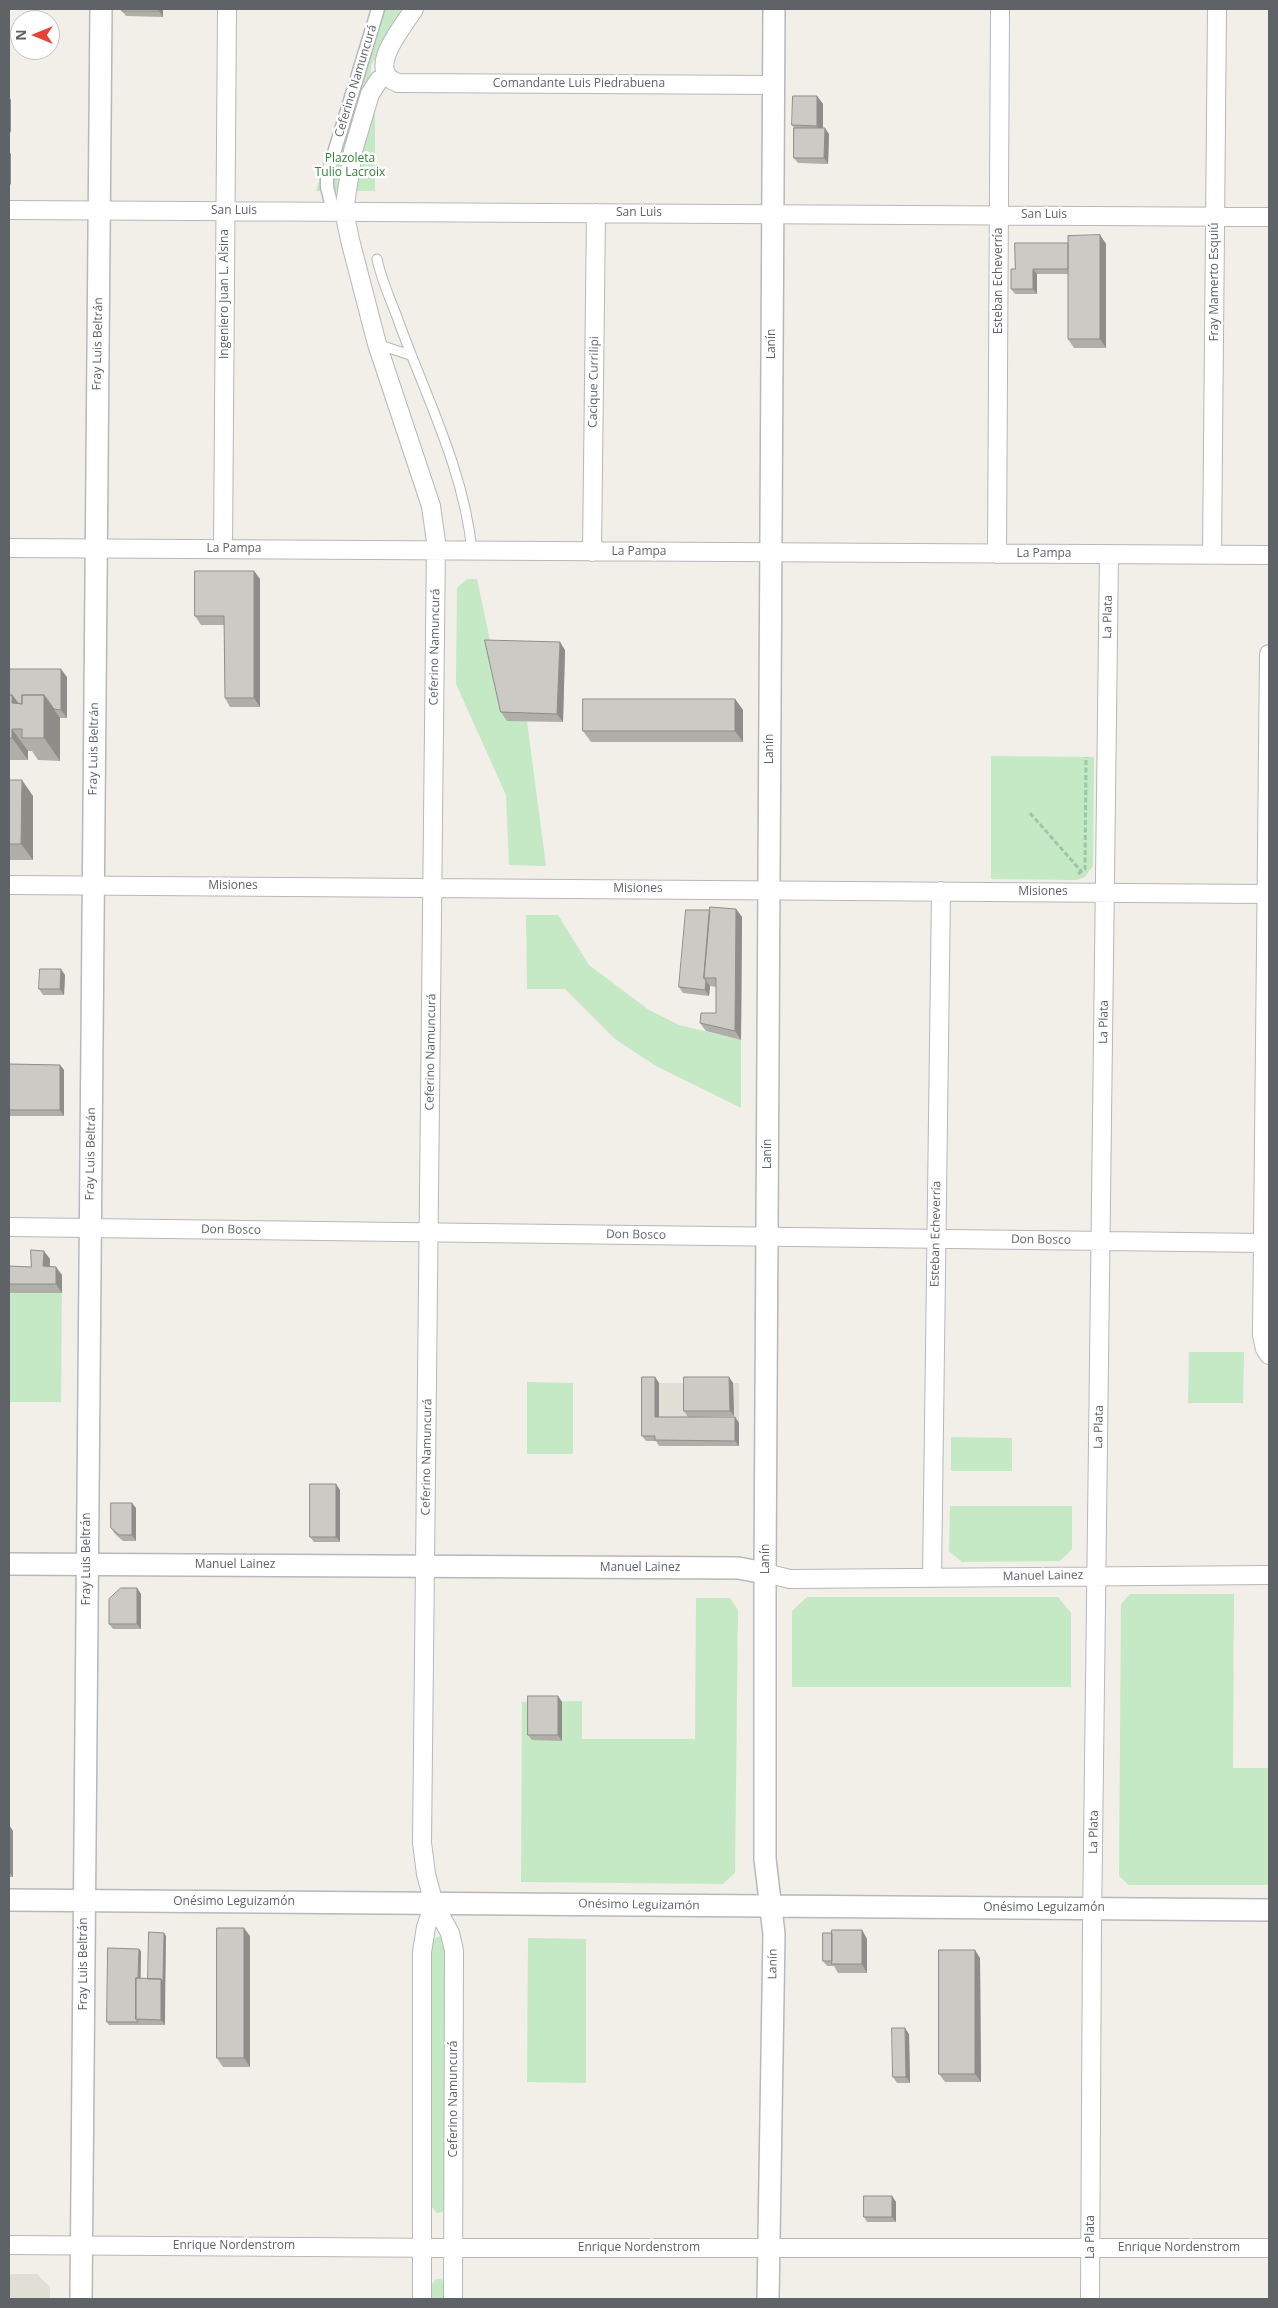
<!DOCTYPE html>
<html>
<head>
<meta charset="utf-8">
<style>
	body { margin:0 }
	#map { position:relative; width:1278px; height:2308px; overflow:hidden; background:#f1efe8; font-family:"Open Sans",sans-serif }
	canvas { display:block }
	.frame { position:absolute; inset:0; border:10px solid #5f6368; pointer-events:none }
	.north { position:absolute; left:10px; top:10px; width:50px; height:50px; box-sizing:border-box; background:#fff; border:1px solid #bfc1c3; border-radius:50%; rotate:270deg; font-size:14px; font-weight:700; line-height:20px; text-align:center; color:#5f6368 }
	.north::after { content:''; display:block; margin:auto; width:18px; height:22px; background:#ea4335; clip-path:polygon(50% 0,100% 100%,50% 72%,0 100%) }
</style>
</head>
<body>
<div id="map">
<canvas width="1278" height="2308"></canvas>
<div class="frame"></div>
<div class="north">N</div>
</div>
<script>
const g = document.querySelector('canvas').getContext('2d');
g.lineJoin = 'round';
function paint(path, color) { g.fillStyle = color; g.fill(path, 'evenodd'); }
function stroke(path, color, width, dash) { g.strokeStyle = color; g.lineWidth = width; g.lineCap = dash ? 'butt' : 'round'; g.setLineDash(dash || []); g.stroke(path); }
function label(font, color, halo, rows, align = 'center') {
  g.font = font + ' "Open Sans",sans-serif'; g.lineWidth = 5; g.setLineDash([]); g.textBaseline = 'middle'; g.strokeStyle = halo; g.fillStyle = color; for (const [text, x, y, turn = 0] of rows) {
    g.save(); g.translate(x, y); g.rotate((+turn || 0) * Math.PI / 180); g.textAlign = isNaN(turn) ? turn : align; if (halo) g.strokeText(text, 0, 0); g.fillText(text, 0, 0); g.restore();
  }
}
const education = new Path2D(`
	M659 1383H739V1423L659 1422Z
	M9 2274H37L50 2287V2299H9Z`);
const green = new Path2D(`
	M373 9H405L371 65V76L375 84V191H316Z
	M467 579H477L507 721H527L546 866 509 865 506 795 456 684 457 588Z
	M991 756 1094 757 1093 866 1085 877 1077 880 991 879Z
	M526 915H558L589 965 649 1010 679 1025 741 1040V1108L656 1066 615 1039 565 989H527Z
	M37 1259H50L49 1275H62L61 1402H9V1275H37Z
	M1189 1352H1244L1243 1403H1188Z
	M527 1382 573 1383V1454H527Z
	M951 1437 1012 1438V1471H951Z
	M950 1506H1072V1549L1060 1561 962 1562 949 1551Z
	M1130 1594H1234L1233 1768H1269V1885H1129L1119 1876 1121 1604Z
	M807 1597H1058L1071 1613V1687H792V1611Z
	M696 1598H730L738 1610 735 1873 723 1884 521 1882 522 1702 582 1701V1739H695Z
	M440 1936 446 1940 445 2208 442 2212 437 2213 430 2205 432 1945 433 1939Z
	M528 1938 586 1939V2083L527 2082Z
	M436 2279H441L446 2285V2299H431V2285Z`);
const path = new Path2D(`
	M1030 813 1082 872
	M1078 874 1085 869 1086 757`);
const service = new Path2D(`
	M377 259C381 279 390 298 397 317 424 393 464 469 472 551
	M377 344 410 355`);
const pedestrian = new Path2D(`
	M333 211 327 187V176L378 9`);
const minor = new Path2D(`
	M414 9C403 27 364 71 398 83L774 85
	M387 76 379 80 370 94 353 151 344 211 350 240 377 344 431 506 436 542 422 1843 426 1874 434 1904 450 1933 454 1951 453 2299
	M9 210 1269 217
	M9 548 1269 555
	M223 549 227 9
	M592 552 596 213
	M997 554 1000 9
	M1212 555 1217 9
	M1269 654 1262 1335 1265 1349 1269 1355
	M9 885 1267 894
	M9 1227 1263 1243
	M765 1573 790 1579 1269 1575
	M932 1577 941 891
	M9 2245 453 2248H1269
	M422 2299V1952L426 1927 434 1904
	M1090 2299 1092 1926 1109 554`);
const tertiary = new Path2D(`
	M9 1564 738 1568 765 1573
	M9 1900 1269 1910
	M81 2299 101 9
	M768 2299 774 1934 765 1859V1573L774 9`);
const wall = new Path2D(`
	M163 9V17L126 16 122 11Z
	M817 96 823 104V128L829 134 828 164 798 163 794 158V128L792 125Z
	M1100 235 1106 244V348H1074L1068 339V274H1037V294H1015L1011 289 1015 269 1068 243Z
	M254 571 260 579V707H230L225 698 224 625H201L195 616Z
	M565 650 563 722 507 721 501 712Z
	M9 669 67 677V718H60V761L38 760 32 751H28V760H9Z
	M735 699 743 710V742H591L583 731Z
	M9 780 33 796V860H9Z
	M736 909 742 917 741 1040 706 1031 700 1023 716 1013V987L710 986 709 996 683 993 679 987 710 910Z
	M65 975 64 995H43L39 989Z
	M9 1064 60 1065 64 1070V1116H9Z
	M50 1259V1266L62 1275V1293H9V1266L31 1267Z
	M655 1377 659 1383V1417H735L739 1423V1446H659L656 1441H646L642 1436Z
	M729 1377 733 1383 734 1416 688 1417 684 1411Z
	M340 1490V1542H314L310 1537Z
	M136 1508V1541H123L115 1534 111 1528Z
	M137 1588 141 1594V1629H113L109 1624Z
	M558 1696 562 1702V1741L532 1740 528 1735Z
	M9 1825 13 1831V1877H9Z
	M862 1930 867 1939V1973H838L834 1966H827L823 1961 832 1933Z
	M166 1936 165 2025H109L107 2022 141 1951 140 1978 148 1979Z
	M250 1936V2067H223L217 2058Z
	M980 1958 981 2082H945L939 2074Z
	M909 2034 910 2083H897L893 2077Z
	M892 2196 896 2202V2222H867L864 2217Z`);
const shadedWall = new Path2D(`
	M159 9H163V17L159 11Z
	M817 96 823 104V134L817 126Z
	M9 97 11 100V133L9 129Z
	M825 128 829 134 828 164 824 158Z
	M9 151 11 154V185L9 182Z
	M1100 235 1106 244V348L1100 339Z
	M1033 269 1037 274V294L1033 289Z
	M254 571 260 579V707L254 698Z
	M560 642 565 650 563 722 557 714Z
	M61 669 67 677V718L61 710Z
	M12 695 28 718 12 703Z
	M44 695 60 718V761L44 738Z
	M735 699 743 710V742L735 731Z
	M12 729 28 751V760L12 738Z
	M22 780 33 796V860L21 844Z
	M736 909 742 917 741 1040 735 1031Z
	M61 969 65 975 64 995 60 989Z
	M706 981 710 986 709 996 705 990Z
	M60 1065 64 1070V1116L60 1110Z
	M44 1251 50 1259 49 1275 43 1266Z
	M56 1267 62 1275V1293L56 1284Z
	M655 1377 659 1383V1422L655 1417Z
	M729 1377 733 1383 734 1416 730 1411Z
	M735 1417 739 1423V1446L735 1441Z
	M336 1484 340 1490V1542L336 1537Z
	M132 1503 136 1508V1541L132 1535Z
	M137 1588 141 1594V1629L137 1624Z
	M558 1696 562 1702V1741L558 1735Z
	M9 1825 13 1831V1877L9 1872Z
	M244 1928 250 1936V2067L244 2058Z
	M862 1930 867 1939V1973L862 1964Z
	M164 1933 166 1936 165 1984 163 1981Z
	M139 1949 141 1951 140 2019H138Z
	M975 1950 980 1958 981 2082 975 2074Z
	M161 1979 165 1984V2025L161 2020Z
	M905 2028 909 2034 910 2083 906 2077Z
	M892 2196 896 2202V2222L892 2217Z`);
const building = new Path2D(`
	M122 9H159V11H122Z
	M793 96H817V126L792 125Z
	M794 128H825L824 158H794Z
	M1100 235V339H1068V236Z
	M1015 243H1068V269H1033V289H1011V269H1015Z
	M195 571H254V698H225L224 616H195Z
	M485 640 560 642 557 714 501 712Z
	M9 669H61V710L54 709 44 695H22V704L18 703 12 695H9Z
	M9 695H12V703L22 704V695H44V738H22V729H12V738H9Z
	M583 699H735V731H583Z
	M9 780H22L21 844H9Z
	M710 907 736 909 735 1031 700 1023 701 1013H716V978H704Z
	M686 910H710L704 978 706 981 705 990 679 987Z
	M40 969H61L60 989H39Z
	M9 1064 60 1065V1110H9Z
	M31 1250 44 1251 43 1266 56 1267V1284H9V1266L31 1267Z
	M642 1377H655V1417H735V1441L655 1440V1436H642Z
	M684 1377H729L730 1411H684Z
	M310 1484H336V1537H310Z
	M111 1503H132V1535H119L111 1528Z
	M121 1588H137V1624H109V1599Z
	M528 1696H558V1735H528Z
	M217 1928H244V2058H217Z
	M832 1930H862V1964H832Z
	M149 1932 164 1933 163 1981 161 1979H148Z
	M823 1933H832V1961H823Z
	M108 1948 139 1949 138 1978H136V2019L138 2022H107Z
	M939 1950H975V2074H939Z
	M136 1978 161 1979V2020L136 2019Z
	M892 2028H905L906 2077H893Z
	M864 2196H892V2217H864Z`);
const streetNames = [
	["Ceferino Namuncurá",356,81,-73],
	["Comandante Luis Piedrabuena",579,84],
	["San Luis",234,211],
	["San Luis",639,213],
	["San Luis",1044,215],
	["Esteban Echeverría",999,281,-90],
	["Fray Mamerto Esquiú",1215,282,-90],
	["Ingeniero Juan L. Alsina",225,294,-90],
	["Fray Luis Beltrán",98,344,-89],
	["Lanín",772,344,-90],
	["Cacique Currilipi",594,382,-89],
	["La Pampa",234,549],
	["La Pampa",639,552],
	["La Pampa",1044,554],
	["La Plata",1108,617,-89],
	["Ceferino Namuncurá",435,647,-89],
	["Fray Luis Beltrán",94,749,-89],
	["Lanín",770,749,-90],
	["Misiones",233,886],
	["Misiones",638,889],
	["Misiones",1043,892],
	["La Plata",1104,1022,-89],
	["Ceferino Namuncurá",431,1052,-89],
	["Fray Luis Beltrán",91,1154,-89],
	["Lanín",768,1154,-90],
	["Don Bosco",231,1230,1],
	["Esteban Echeverría",936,1234,-89],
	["Don Bosco",636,1235,1],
	["Don Bosco",1041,1240,1],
	["La Plata",1099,1427,-89],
	["Ceferino Namuncurá",427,1457,-89],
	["Fray Luis Beltrán",87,1559,-90],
	["Lanín",766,1559,-90],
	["Manuel Lainez",235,1565],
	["Manuel Lainez",640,1568],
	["Manuel Lainez",1043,1576,-1],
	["La Plata",1094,1832,-89],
	["Onésimo Leguizamón",234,1902],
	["Onésimo Leguizamón",639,1905,1],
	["Onésimo Leguizamón",1044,1908],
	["Fray Luis Beltrán",84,1964,-90],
	["Lanín",773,1964,-89],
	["Ceferino Namuncurá",454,2099,-90],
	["La Plata",1091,2237,-90],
	["Enrique Nordenstrom",234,2246],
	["Enrique Nordenstrom",639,2248],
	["Enrique Nordenstrom",1179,2248]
];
const parkNames = [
	["Plazoleta",350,159],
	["Tulio Lacroix",350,173]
];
paint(education, '#e1ded6');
paint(green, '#c5e8c5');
stroke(service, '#b5b8bc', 11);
stroke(pedestrian, '#b5b8bc', 15);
stroke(minor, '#b5b8bc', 20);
stroke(tertiary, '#b5b8bc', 24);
stroke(path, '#9cc7a9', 3, [5, 2.5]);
stroke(service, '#fff', 9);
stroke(pedestrian, '#fff', 12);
stroke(minor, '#fff', 18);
stroke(tertiary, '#fff', 21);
paint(wall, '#afaea9');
paint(shadedWall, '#8f8d8a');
paint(building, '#cccac5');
stroke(building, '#8f8d8a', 1);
label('12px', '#5f6368', '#fff', streetNames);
label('12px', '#348238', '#fff', parkNames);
</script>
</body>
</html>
